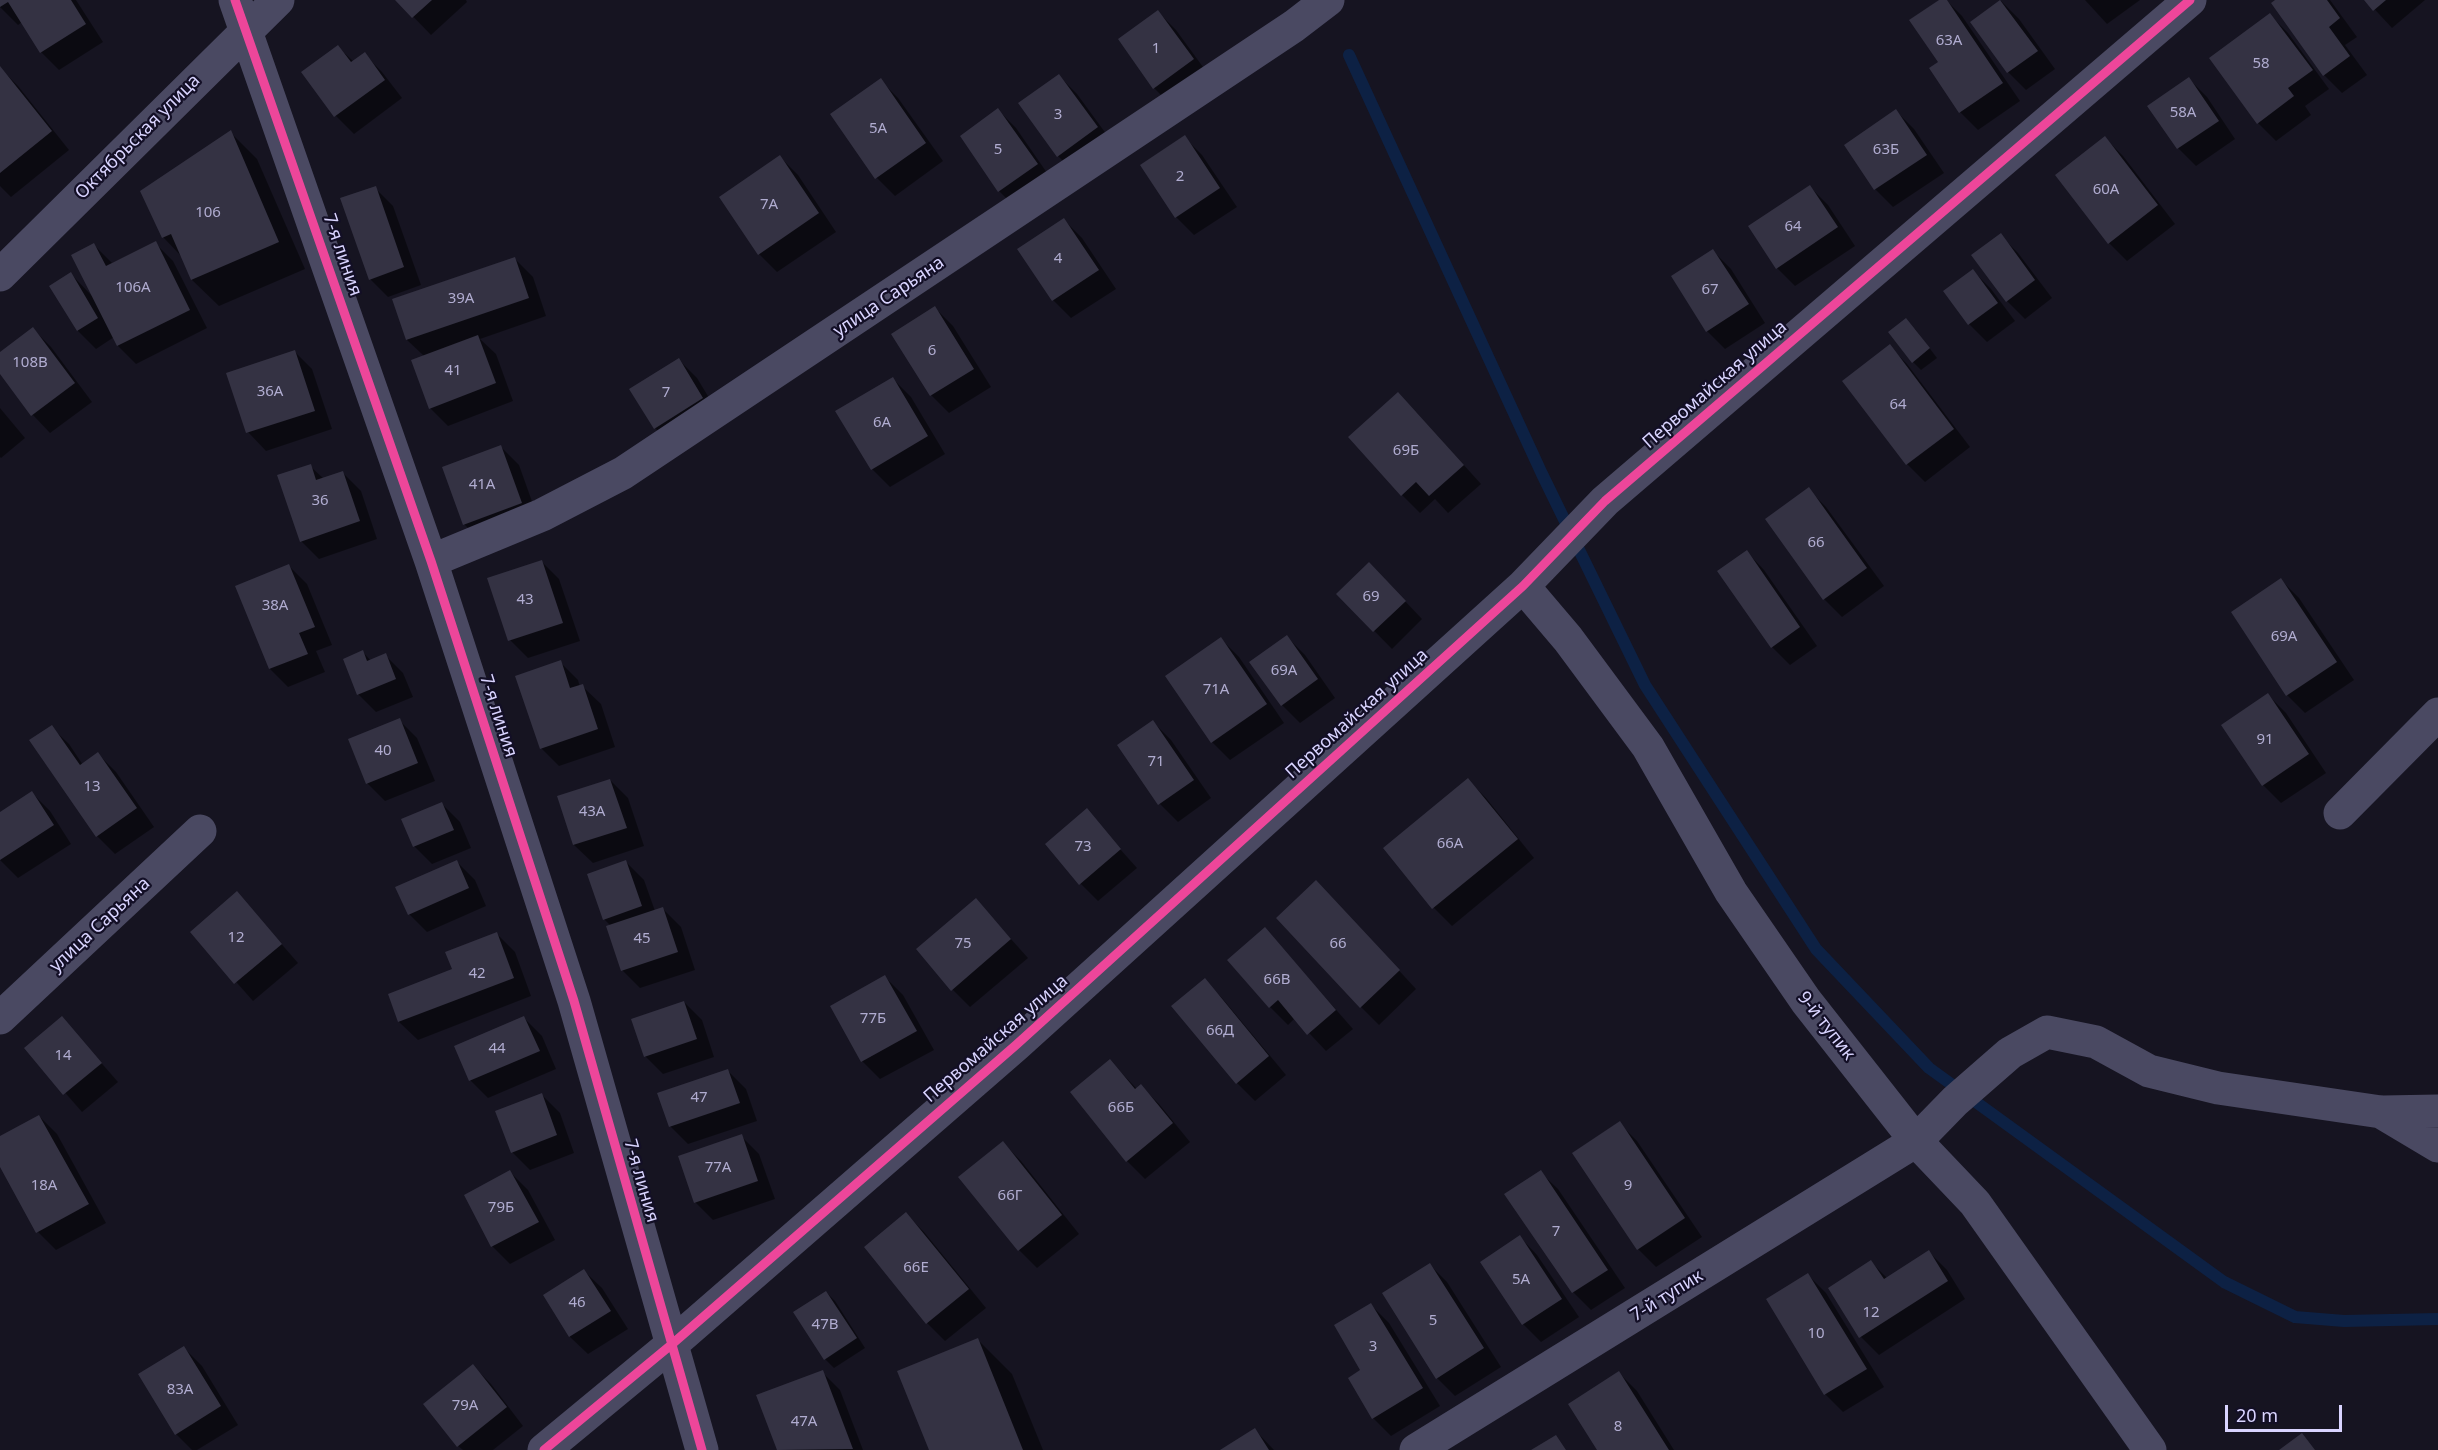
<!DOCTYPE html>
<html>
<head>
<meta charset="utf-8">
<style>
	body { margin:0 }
	#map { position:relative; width:2438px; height:1450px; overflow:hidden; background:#161421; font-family:"Noto Sans",sans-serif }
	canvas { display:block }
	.scale { position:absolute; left:2225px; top:1405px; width:117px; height:27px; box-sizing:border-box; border:3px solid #d9d4ff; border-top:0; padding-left:8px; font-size:18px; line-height:21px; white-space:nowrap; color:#d9d4ff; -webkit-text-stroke:4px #130f26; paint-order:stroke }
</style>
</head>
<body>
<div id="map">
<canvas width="2438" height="1450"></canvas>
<div class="scale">20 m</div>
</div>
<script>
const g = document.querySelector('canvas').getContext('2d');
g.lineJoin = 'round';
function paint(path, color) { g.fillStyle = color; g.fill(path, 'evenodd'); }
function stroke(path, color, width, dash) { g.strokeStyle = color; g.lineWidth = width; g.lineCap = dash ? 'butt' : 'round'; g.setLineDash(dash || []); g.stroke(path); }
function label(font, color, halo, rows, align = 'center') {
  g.font = font + ' "Noto Sans",sans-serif'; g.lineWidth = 4.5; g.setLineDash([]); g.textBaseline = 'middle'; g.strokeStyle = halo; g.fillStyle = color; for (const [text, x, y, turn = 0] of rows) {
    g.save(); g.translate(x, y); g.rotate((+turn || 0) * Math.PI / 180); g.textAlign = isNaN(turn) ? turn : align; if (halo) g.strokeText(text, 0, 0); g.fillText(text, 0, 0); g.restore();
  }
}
const shadow = new Path2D(`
	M0 0H76L103 42 59 70 41 52 22 22 18 25 0 7Z
	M397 0H466L467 2 431 35Z
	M1941 0H1946L1962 16 2020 101 1978 130 1960 112 1931 69 1940 62Z
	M2085 0H2140L2107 24Z
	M2278 0H2330L2357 37 2345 45 2367 75 2342 93 2324 75 2273 3Z
	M2366 0H2425L2392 28Z
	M2001 1 2019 19 2055 69 2026 90 2008 72 1972 22Z
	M1158 12 1176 30 1211 78 1172 106 1154 88Z
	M2270 15 2288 33 2329 89 2305 106 2311 115 2276 141 2258 123Z
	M338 47 354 62 364 54 382 72 402 98 354 134 336 116 304 72Z
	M0 68 18 86 69 150 11 197 0 186Z
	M1059 76 1077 94 1115 146 1076 174 1058 156Z
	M2189 79 2207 97 2235 139 2196 166 2178 148Z
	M880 80 898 98 943 161 895 196 877 178 832 115Z
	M998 110 1016 128 1054 183 1017 209 999 191Z
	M1896 111 1914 129 1944 173 1893 207 1875 189 1846 145Z
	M230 132 257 159 305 269 219 306 192 280 182 257 163 237Z
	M1184 137 1202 155 1237 207 1194 235 1176 217 1142 165Z
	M2105 138 2123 156 2175 224 2127 261 2109 243Z
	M780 157 798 175 836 232 777 272 759 254 721 197Z
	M1810 187 1828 205 1855 246 1795 286 1777 268Z
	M375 188 393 206 421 285 388 297 370 279Z
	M1064 220 1082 238 1116 289 1071 318 1053 300Z
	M2000 235 2018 253 2052 298 2025 319 2007 301Z
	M155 243 173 261 207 328 136 364 118 346 114 337 96 349 78 331 51 287 71 274 93 297 94 245 112 263Z
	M1713 251 1731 269 1765 323 1725 349 1707 331Z
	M515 259 533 277 546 316 480 339 496 354 513 401 448 426 430 408 424 356 407 340 394 300Z
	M1973 271 1991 289 2015 321 1987 342 1969 324Z
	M935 308 953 326 991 387 949 413 931 395Z
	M33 329 51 347 92 402 50 433 33 415 0 372V354Z
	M1915 329 1937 358 1921 370 1913 362Z
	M1889 346 1907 364 1970 447 1925 482 1907 464Z
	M294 351 312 369 332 429 266 451 248 432 228 374Z
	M679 360 697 378 720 416 673 446 655 428Z
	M893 379 911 397 945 454 890 487 872 469Z
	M0 408 25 438 1 458 0 457Z
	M1416 412 1481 484 1448 513 1435 499 1420 513 1402 495Z
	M501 447 519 465 539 521 482 542 464 524Z
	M310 466 324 479 343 473 361 491 377 539 319 559 301 541Z
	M1808 489 1826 507 1884 586 1842 617 1824 599Z
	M1747 552 1764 570 1817 646 1790 665 1772 647Z
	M541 561 559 579 580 641 528 658 510 640Z
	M289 566 307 584 332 645 316 651 325 672 288 687 270 669Z
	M2281 580 2299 598 2354 680 2305 713 2287 695Z
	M1387 582 1422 619 1392 649 1338 594Z
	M1287 637 1305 655 1335 698 1300 723 1282 705 1251 663Z
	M1221 639 1239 657 1284 723 1230 760 1212 742Z
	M363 652 371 661 385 655 403 673 413 697 376 712 358 694Z
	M560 662 578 680 580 687 582 686 601 704 615 747 559 766 541 748Z
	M2268 695 2286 713 2326 773 2281 803 2263 785Z
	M399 720 417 738 435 781 385 801 367 783Z
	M1153 722 1171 740 1211 798 1178 822 1160 804 1119 745Z
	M51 727 69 744 83 765 98 754 116 772 154 827 115 854 97 836 31 740Z
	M610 780 628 798 644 846 593 863 574 845 559 797Z
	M1468 780 1486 798 1534 858 1452 926 1434 908 1385 848Z
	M32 793 50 811 71 844 18 878 0 860V813Z
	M442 804 460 822 471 848 432 864 414 846Z
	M1086 811 1137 868 1098 901 1080 883Z
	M457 862 475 880 486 906 427 932 409 914Z
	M626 862 644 880 655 911 663 909 681 927 695 970 640 988 622 970 611 926 604 919Z
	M237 893 298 963 253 1001 192 932Z
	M976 900 1028 958 970 1007 952 989Z
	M1334 900 1416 989 1379 1025 1361 1007Z
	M1265 929 1353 1029 1326 1051 1295 1018 1288 1025 1270 1007Z
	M497 934 515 952 531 996 418 1040 399 1022 389 995 453 970Z
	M885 977 903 995 934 1050 880 1079 862 1061 832 1006Z
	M1204 980 1222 998 1286 1075 1255 1101 1237 1083Z
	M684 1002 702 1020 714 1057 663 1074 645 1056Z
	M62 1018 118 1082 82 1112 26 1048Z
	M524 1018 542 1036 556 1069 488 1098 470 1080Z
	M1110 1061 1137 1089 1141 1086 1159 1104 1190 1142 1145 1179 1127 1161 1072 1093Z
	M728 1071 746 1089 757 1121 688 1144 670 1126Z
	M542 1095 560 1113 574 1153 530 1170 512 1152Z
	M39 1116 57 1134 106 1223 56 1250 38 1232 0 1164V1138Z
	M1619 1123 1637 1141 1702 1237 1656 1267 1638 1249 1574 1154Z
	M741 1136 759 1154 775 1199 713 1220 695 1202Z
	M1003 1143 1021 1161 1079 1234 1037 1268 1019 1250 960 1177Z
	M510 1172 528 1190 555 1240 510 1264 492 1246Z
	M1540 1172 1558 1189 1625 1288 1591 1310 1573 1292 1506 1194Z
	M906 1214 924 1232 986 1308 945 1341 927 1323Z
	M1520 1237 1537 1255 1579 1317 1541 1342 1523 1324 1482 1262Z
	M1929 1252 1947 1270 1965 1299 1879 1355 1861 1337 1871 1262 1888 1279Z
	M1429 1264 1447 1282 1501 1367 1455 1396 1437 1378Z
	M584 1271 602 1288 628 1329 588 1354 570 1337 545 1296Z
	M1808 1275 1826 1293 1884 1387 1843 1412 1825 1394Z
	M826 1292 835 1301 865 1348 834 1368 825 1359Z
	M1371 1305 1389 1323 1440 1406 1391 1436 1373 1418 1362 1370Z
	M977 1339 1012 1374 1043 1450H931Z
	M184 1348 202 1366 238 1425 197 1450H192L176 1434Z
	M473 1366 491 1384 523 1426 493 1450H463L458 1446Z
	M822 1372 840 1390 863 1450H779L758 1396Z
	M1619 1373 1637 1391 1674 1450H1599Z
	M1255 1430 1274 1450H1223Z`);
const stream = new Path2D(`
	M1349 55 1542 474 1645 685 1816 949 1929 1068 2224 1282 2295 1317 2344 1321 2438 1319`);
const building = new Path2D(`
	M0 0H71L86 24 40 53 8 2 0 7Z
	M395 0H432L412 18Z
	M1939 0H1947L2003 83 1959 113 1929 68 1938 62 1909 20Z
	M2000 0 2038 51 2007 73 1970 22Z
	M2275 0H2327L2340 18 2329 27 2350 56 2323 76 2271 3Z
	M2364 0H2386L2373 11Z
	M1158 10 1194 59 1153 89 1118 39Z
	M2270 13 2313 70 2288 88 2294 96 2257 124 2209 58Z
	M338 45 351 62 365 52 385 80 334 117 301 72Z
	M0 66 52 131 0 173Z
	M1059 74 1098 127 1057 157 1018 103Z
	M2189 77 2219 121 2177 149 2147 106Z
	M881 78 926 143 875 179 830 114Z
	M998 108 1038 164 998 192 960 136Z
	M1896 109 1927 155 1874 190 1844 145Z
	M231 130 279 242 191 280 171 234 162 238 140 191Z
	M1185 135 1220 188 1175 218 1140 165Z
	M2105 136 2158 205 2108 244 2055 175Z
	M780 155 819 213 758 255 719 197Z
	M1810 185 1838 227 1776 269 1748 226Z
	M376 186 404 267 369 280 340 198Z
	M1064 218 1099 270 1052 301 1017 249Z
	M2001 233 2035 280 2006 302 1971 255Z
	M156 241 190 310 117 346 71 255 94 243 106 266Z
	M1713 249 1749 304 1706 332 1671 276Z
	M515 257 529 298 406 340 392 299Z
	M1973 269 1998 303 1968 325 1943 291Z
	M71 272 98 318 77 331 49 286Z
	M935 306 974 369 930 396 891 334Z
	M1906 318 1930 348 1912 363 1888 332Z
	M33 327 75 383 31 416 0 374V352Z
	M478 335 496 383 429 409 411 360Z
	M1890 344 1954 429 1906 465 1842 381Z
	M295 350 315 411 246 433 226 373Z
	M679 358 703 398 654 429 629 389Z
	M893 377 928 436 871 470 835 411Z
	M1398 392 1464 465 1429 496 1416 482 1401 496 1348 437Z
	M501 445 522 503 463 525 442 467Z
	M311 464 316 480 343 471 360 521 300 542 277 475Z
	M1809 487 1867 568 1823 600 1765 519Z
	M1747 550 1800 627 1771 648 1717 571Z
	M542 560 563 623 508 641 487 578Z
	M1369 562 1406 601 1373 632 1336 594Z
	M289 564 315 627 299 633 308 654 269 669 235 586Z
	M2281 578 2337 662 2286 696 2231 612Z
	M1287 635 1318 679 1281 706 1249 662Z
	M1221 637 1267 704 1211 743 1165 676Z
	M363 650 367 661 386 653 396 679 357 695 343 659Z
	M561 660 570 688 583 684 598 729 540 749 515 676Z
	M2268 693 2309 754 2262 786 2221 725Z
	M400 718 418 763 366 784 348 739Z
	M1153 720 1194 780 1158 805 1117 745Z
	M52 725 80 765 98 752 137 808 96 837 29 740Z
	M1468 778 1518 839 1432 909 1383 848Z
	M610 779 627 828 573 845 557 796Z
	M32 791 54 825 0 860V812Z
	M442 802 454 830 413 847 401 819Z
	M1087 808 1121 849 1079 885 1045 844Z
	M457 860 469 888 408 915 395 887Z
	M626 860 642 906 603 920 587 874Z
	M1316 880 1400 970 1360 1008 1276 918Z
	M237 891 282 944 234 984 190 932Z
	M976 898 1011 939 951 991 916 949Z
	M663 907 678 952 621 971 606 926Z
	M1265 927 1336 1010 1307 1035 1278 1000 1269 1008 1227 960Z
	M497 932 514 978 398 1022 388 994 452 969 445 952Z
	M885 975 917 1031 861 1062 830 1006Z
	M1205 978 1269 1056 1236 1084 1171 1006Z
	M684 1001 697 1039 644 1057 631 1019Z
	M62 1016 102 1063 63 1095 24 1048Z
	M524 1016 540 1051 469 1081 454 1046Z
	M1110 1059 1135 1089 1141 1084 1173 1123 1126 1162 1070 1092Z
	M728 1069 740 1103 669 1127 657 1093Z
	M542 1093 557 1135 511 1153 495 1111Z
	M39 1115 89 1204 36 1233 0 1167V1136Z
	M1620 1121 1685 1218 1637 1250 1572 1153Z
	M742 1134 758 1181 694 1203 678 1156Z
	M1003 1141 1062 1215 1018 1251 958 1177Z
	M510 1170 539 1222 491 1247 464 1195Z
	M1541 1170 1608 1270 1572 1293 1504 1194Z
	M906 1212 969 1289 926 1324 864 1247Z
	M1520 1235 1562 1299 1522 1325 1480 1262Z
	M1929 1250 1948 1281 1859 1338 1828 1288 1871 1260 1884 1279Z
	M1430 1263 1484 1348 1436 1379 1382 1293Z
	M584 1269 611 1311 569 1337 543 1295Z
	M1808 1273 1867 1369 1824 1395 1766 1299Z
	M826 1291 857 1338 824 1360 793 1312Z
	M1371 1303 1423 1388 1372 1419 1348 1378 1360 1370 1334 1325Z
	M978 1338 1023 1450H929L897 1371Z
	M184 1346 221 1406 175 1435 138 1374Z
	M473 1364 507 1407 457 1447 423 1404Z
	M823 1370 853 1449 777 1450 756 1395Z
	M1619 1371 1669 1450H1597L1568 1404Z
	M1255 1428 1269 1450H1220Z
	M2302 1433 2315 1450H2279Z
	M1556 1435 1566 1450H1531Z`);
const minor = new Path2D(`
	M235 0 431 561 574 1001 702 1450
	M0 275 278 0
	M431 561 542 515 623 473 1294 26 1328 0
	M1523 586 1568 639 1648 747 1731 892 1806 1001 1916 1141 1975 1203 2150 1450
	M2340 813 2438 714
	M0 1018 200 831
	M2383 1112 2438 1111
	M544 1450 671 1345 1016 1045 1523 586 1605 501 2190 0
	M1416 1450 1916 1141 1955 1101 2010 1053 2047 1032 2096 1042 2149 1071 2218 1088 2381 1112 2438 1146`);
const cycleway = new Path2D(`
	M235 0 431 561 574 1001 702 1450
	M544 1450 671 1345 1016 1045 1523 586 1605 501 2190 0`);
const numberNames = [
	["63А",1949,41],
	["1",1156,49],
	["58",2261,64],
	["58А",2183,113],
	["3",1058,115],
	["5А",878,129],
	["5",998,150],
	["63Б",1886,150],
	["2",1180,177],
	["60А",2106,190],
	["7А",769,205],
	["106",208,213],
	["64",1793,227],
	["4",1058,259],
	["106А",133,288],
	["67",1710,290],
	["39А",461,299],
	["6",932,351],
	["108В",30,363],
	["41",453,371],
	["36А",270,392],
	["7",666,393],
	["64",1898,405],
	["6А",882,423],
	["69Б",1406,451],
	["41А",482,485],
	["36",320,501],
	["66",1816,543],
	["69",1371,597],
	["43",525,600],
	["38А",275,606],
	["69А",2284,637],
	["69А",1284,671],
	["71А",1216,690],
	["91",2265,740],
	["40",383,751],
	["71",1156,762],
	["13",92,787],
	["43А",592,812],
	["66А",1450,844],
	["73",1083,847],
	["12",236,938],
	["45",642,939],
	["75",963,944],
	["66",1338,944],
	["42",477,974],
	["66В",1277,980],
	["77Б",873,1019],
	["66Д",1220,1031],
	["44",497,1049],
	["14",63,1056],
	["47",699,1098],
	["66Б",1121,1108],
	["77А",718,1168],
	["18А",44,1186],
	["9",1628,1186],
	["66Г",1010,1196],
	["79Б",501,1208],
	["7",1556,1232],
	["66Е",916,1268],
	["5А",1521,1280],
	["46",577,1303],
	["12",1871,1313],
	["5",1433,1321],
	["47В",825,1325],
	["10",1816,1334],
	["3",1373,1347],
	["83А",180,1390],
	["79А",465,1406],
	["47А",804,1422],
	["8",1618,1427]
];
const streetNames = [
	["Октябрьская улица",138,137,-45],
	["7-я линия",342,255,71],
	["улица Сарьяна",889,297,-34],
	["Первомайская улица",1715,385,-41],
	["Первомайская улица",1357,714,-42],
	["7-я линия",498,716,72],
	["улица Сарьяна",100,925,-43],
	["9-й тупик",1826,1026,52],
	["Первомайская улица",996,1039,-41],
	["7-я линия",641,1181,74],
	["7-й тупик",1667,1296,-32]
];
paint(shadow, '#0007');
stroke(stream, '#0d2144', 12);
paint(building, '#343243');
stroke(minor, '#4a4962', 33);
stroke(cycleway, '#ed469a', 9);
label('15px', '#b0acd0', null, numberNames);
label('18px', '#d9d4ff', '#130f26', streetNames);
</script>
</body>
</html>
